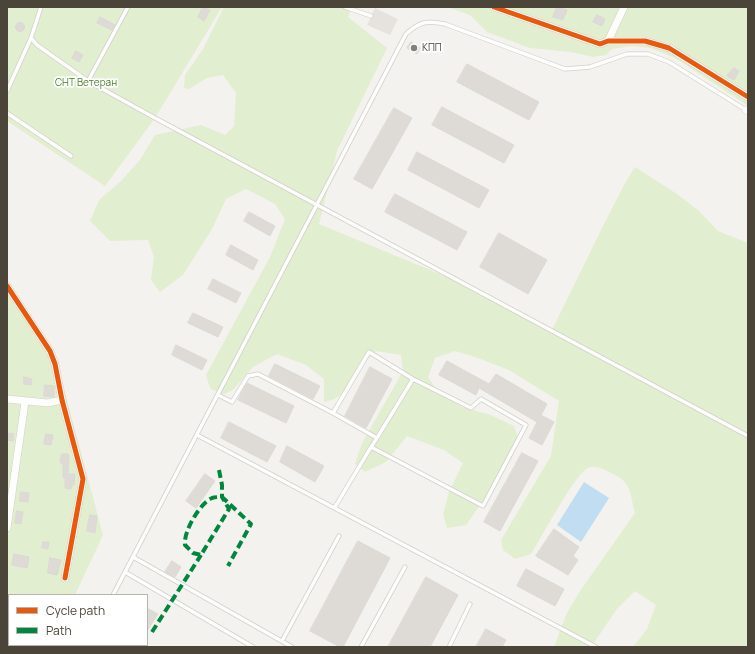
<!DOCTYPE html>
<html>
<head>
<meta charset="utf-8">
<style>
	body { margin:0 }
	#map { position:relative; width:755px; height:654px; overflow:hidden; background:#f4f2ee; font-family:Manrope,sans-serif }
	canvas { display:block }
	.frame { position:absolute; inset:0; border:8px solid #4b4439; pointer-events:none }
	.legend { position:absolute; left:8px; top:594px; width:140px; height:52px; box-sizing:border-box; background:#fff; border:1px solid #b7b4b0; margin:0; padding:5px 7px; list-style:none; font-size:12px; color:#4b4439 }
	.legend li { display:flex; align-items:center; gap:8px; height:20px }
	.legend b { width:20px; border:1px solid #b7b4b0 }
</style>
</head>
<body>
<div id="map">
<canvas width="755" height="654"></canvas>
<div class="frame"></div>
<ul class="legend">
<li><b style="height:5px;background:#e8590c"></b>Cycle path</li>
<li><b style="height:5px;background:#00873e"></b>Path</li>
</ul>
</div>
<script>
const g = document.querySelector('canvas').getContext('2d');
g.lineJoin = 'round';
function paint(path, color) { g.fillStyle = color; g.fill(path, 'evenodd'); }
function stroke(path, color, width, dash) { g.strokeStyle = color; g.lineWidth = width; g.lineCap = dash ? 'butt' : 'round'; g.setLineDash(dash || []); g.stroke(path); }
function label(font, color, halo, rows, align = 'center') {
  g.font = font + ' Manrope,sans-serif'; g.lineWidth = 3.5; g.setLineDash([]); g.textBaseline = 'middle'; g.strokeStyle = halo; g.fillStyle = color; for (const [text, x, y, turn = 0] of rows) {
    g.save(); g.translate(x, y); g.rotate((+turn || 0) * Math.PI / 180); g.textAlign = isNaN(turn) ? turn : align; if (halo) g.strokeText(text, 0, 0); g.fillText(text, 0, 0); g.restore();
  }
}
const green = new Path2D(`
	M7 7H222L155 118 105 186 7 121Z
	M224 7H355L351 10 348 17 387 48 337 151 319 224 447 277 551 332 603 226 625 183 635 167 677 194 699 211 718 231 748 243V647H633L647 629 656 605 635 591 617 609 591 647H554L567 613 580 591 635 513C629 490 632 482 609 472 602 468 594 464 586 469 571 481 543 535 531 554L515 559 503 550 501 540 551 456 559 401 509 370 475 357 455 351 435 358 428 377 438 392 462 407 491 415 514 426 518 438 485 498 466 525 447 528 443 514 449 492 463 463 444 450 407 436 386 462 365 472 355 464 362 443 403 371 401 355 376 351C360 363 355 388 336 398 333 400 328 401 324 402V379L306 365 277 354 253 367 233 390 222 395 210 388 206 375 270 257 285 219 275 204 246 189 226 199 212 229 183 275 160 292 151 280 154 257 148 240 110 241 90 221 99 200 121 181 140 160 155 135 201 125 225 135 234 126 236 93 223 75 207 78 189 89 184 88 185 75 203 49Z
	M447 7H748V106L675 58 650 48 632 46 612 49 606 55 593 57 571 52 530 48 487 32 470 15Z
	M7 282 54 351 103 535 75 595H9V645H85L86 647H7Z`);
const parking = new Path2D(`
	M375 8 398 19 390 35 367 25Z`);
const water = new Path2D(`
	M584 482 609 498 581 542 557 525Z`);
const building = new Path2D(`
	M203 7 210 10 204 21 198 17Z
	M557 7 567 10 563 20 553 17Z
	M597 15 605 19 602 26 593 22Z
	M100 17 115 25 112 30 97 23Z
	M15.5 27a4.5 4.5 0 1 1 9 0a4.5 4.5 0 1 1-9 0Z
	M411 42 420 48 417 54 407 48Z
	M76 51 83 55 79 62 72 58Z
	M467 64 539 102 529 120 457 82Z
	M734 68 739 71 734 80 727 76Z
	M442 107 514 145 504 163 432 125Z
	M394 108 412 118 372 189 354 179Z
	M417 152 489 190 479 208 408 170Z
	M395 194 467 232 457 250 385 212Z
	M249 212 275 226 270 236 244 221Z
	M499 233 547 260 528 294 480 267Z
	M231 245 258 260 253 270 226 255Z
	M213 279 241 293 236 303 208 289Z
	M193 313 223 327 218 337 188 323Z
	M176 345 207 360 202 370 172 355Z
	M447 361 489 384 496 374 547 404 541 415 554 422 542 445 529 438 537 422 479 388 476 395 439 375Z
	M275 364 320 386 313 399 269 376Z
	M370 367 392 379 366 428 345 416Z
	M24 377 32 379 31 385 24 384Z
	M247 383 294 406 286 423 238 400Z
	M45 385 54 386V397L44 396Z
	M229 422 276 446 267 462 221 438Z
	M7 433 14 434 13 441 7 440Z
	M46 434 53 435 51 445 44 444Z
	M287 446 324 466 315 482 280 462Z
	M522 453 538 461 500 531 484 522Z
	M62 454H68L69 456 68 474H75L74 485H72L71 489 65 488V478L63 477V465L60 462Z
	M205 474 215 481 196 508 186 501Z
	M21 492 29 493 28 502 20 501Z
	M17 511 23 512 21 524 15 523Z
	M90 515 97 516 95 533 87 531Z
	M554 529 579 547 573 556 578 560 568 575 536 556Z
	M358 541 390 558 343 647H340L310 631Z
	M43 542H49L48 549 42 548Z
	M14 554 29 557 27 568 12 565Z
	M50 558 61 560 57 575 48 573Z
	M172 561 181 567 175 577 165 572Z
	M526 569 564 589 555 606 517 586Z
	M426 577 458 595 430 647H388Z
	M147 608 158 614 147 631Z
	M486 629 506 640 502 647H476Z`);
const service = new Path2D(`
	M345 7 371 16
	M31 38 37 45 88 81 155 118 748 436
	M88 81 128 7
	M7 91 31 38 41 7
	M7 113 71 156
	M218 395 232 402 248 376 258 374 333 413 377 438
	M333 413 369 352 413 379
	M197 435 596 647
	M335 507 371 447 377 438 413 379 471 408 481 399 526 425 483 506 371 447
	M133 557 292 647
	M125 572 253 647
	M113 595 406 34C419 22 427 20 445 24L565 69 590 67 627 54H648L669 62 746 110
	M282 641 339 536
	M94 647 95 645
	M361 647 405 567
	M449 647 470 604`);
const minor = new Path2D(`
	M494 7 600 44 608 41H645L669 48 748 97
	M608 41 624 7
	M746 110 748 111
	M7 286 50 351 55 364 62 400 83 479 65 578
	M7 399 48 403 62 400
	M7 528 25 402`);
const quiet = new Path2D(`
	M219 470 222 485V497L229 509 201 555 193 553 185 545C183 532 200 503 212 498 215 497 219 497 222 497L251 524 228 566
	M7 610H9
	M152 632 201 555`);
const cycleway = new Path2D(`
	M494 7 600 44 608 41H645L669 48 748 97
	M7 286 50 351 55 364 62 400 83 479 65 578`);
const markers = [
	[414,48,4,"#868178"]
];
const poiNames = [
	["КПП",422,48]
];
const parkNames = [
	["СНТ Ветеран",86,83]
];
paint(green, '#e1eecf');
paint(parking, '#e6e3df');
paint(water, '#c0ddf1');
paint(building, '#dedbd6');
stroke(building, '#dcd9d4', 1);
stroke(service, '#d2d0cb', 5);
stroke(minor, '#d2d0cb', 8);
stroke(service, '#fdfdfc', 3.5);
stroke(minor, '#fdfdfc', 7);
stroke(quiet, '#00873e', 4, [8, 4]);
stroke(cycleway, '#e8590c', 5);
for (const [x, y, r, color] of markers) { const dot = new Path2D(); dot.arc(x, y, r, 0, 2 * Math.PI); g.fillStyle = color; g.fill(dot); stroke(dot, '#fff', 1.5); }
label('10px', '#4b4439', '#fff', poiNames, 'left');
label('10px', '#4a7f2a', '#fff', parkNames);
</script>
</body>
</html>
